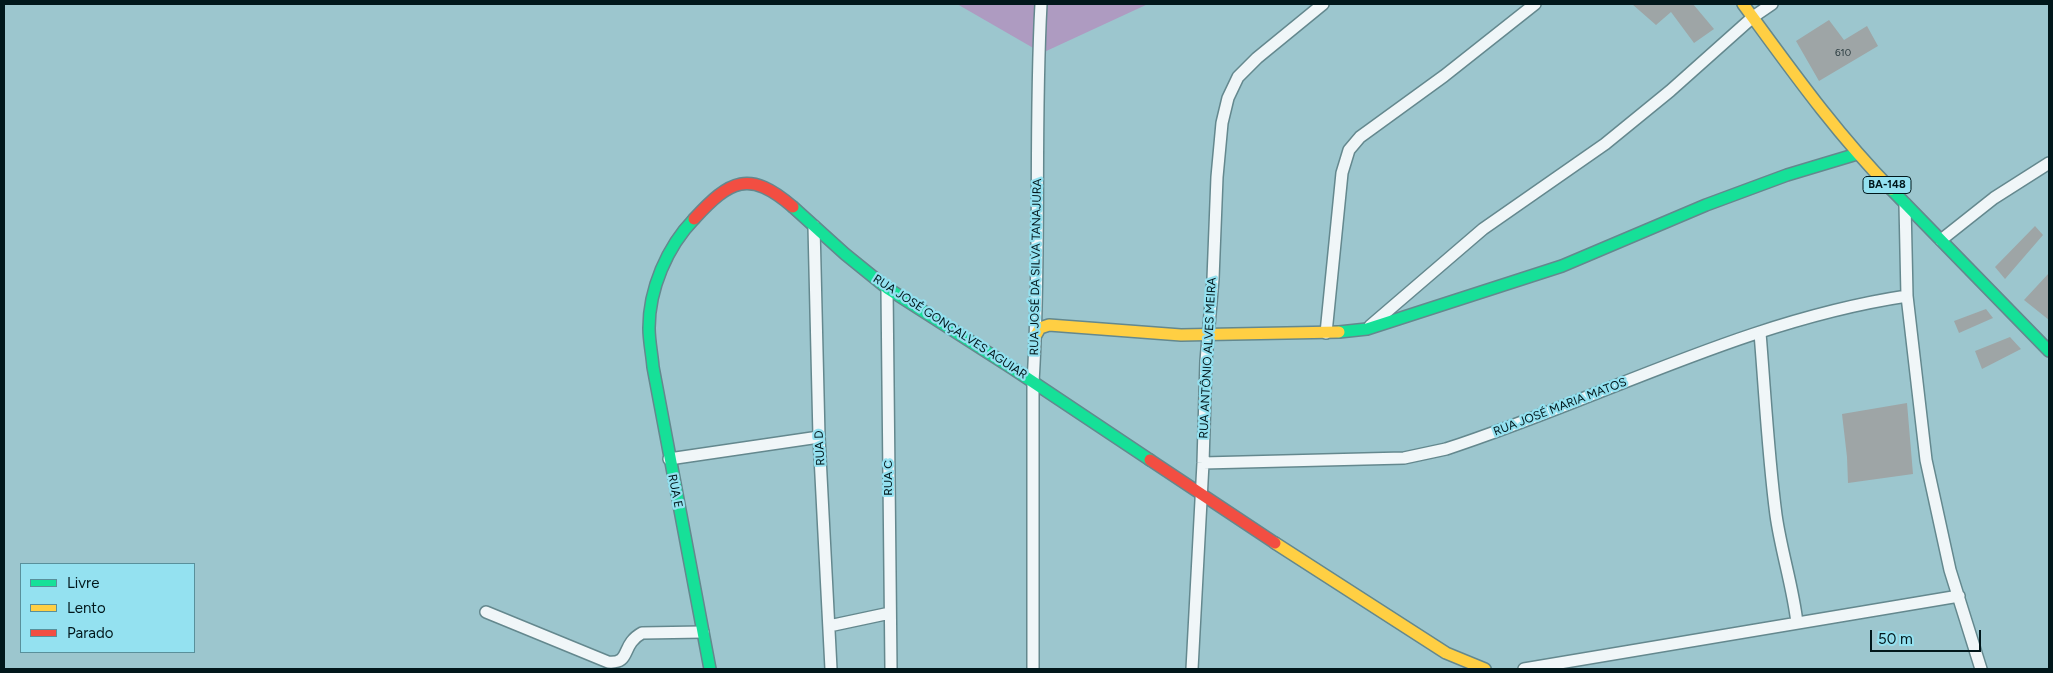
<!DOCTYPE html>
<html>
<head>
<meta charset="utf-8">
<style>
	body { margin:0 }
	#map { position:relative; width:2053px; height:673px; overflow:hidden; background:#9cc6ce; font-family:Figtree,sans-serif }
	canvas { display:block }
	.frame { position:absolute; inset:0; border:5px solid #01171b; pointer-events:none }
	.legend { position:absolute; left:20px; top:563px; width:175px; height:90px; box-sizing:border-box; background:#94e1f0; border:1px solid #59909b; margin:0; padding:6px 9px; list-style:none; font-size:15px; color:#01171b }
	.legend li { display:flex; align-items:center; gap:10px; height:25px }
	.legend b { width:25px; border:1px solid #59909b }
	.scale { position:absolute; left:1870px; top:630px; width:111px; height:22px; box-sizing:border-box; border:2px solid #01171b; border-top:0; padding-left:6px; font-size:15px; line-height:18px; white-space:nowrap; color:#01171b; -webkit-text-stroke:4px #94e1f0; paint-order:stroke }
</style>
</head>
<body>
<div id="map">
<canvas width="2053" height="673"></canvas>
<div class="frame"></div>
<ul class="legend">
<li><b style="height:6px;background:#16e098"></b>Livre</li>
<li><b style="height:6px;background:#ffcf43"></b>Lento</li>
<li><b style="height:6px;background:#f24e42"></b>Parado</li>
</ul>
<div class="scale">50 m</div>
</div>
<script>
const g = document.querySelector('canvas').getContext('2d');
g.lineJoin = 'round';
function paint(path, color) { g.fillStyle = color; g.fill(path, 'evenodd'); }
function stroke(path, color, width, dash) { g.strokeStyle = color; g.lineWidth = width; g.lineCap = dash ? 'butt' : 'round'; g.setLineDash(dash || []); g.stroke(path); }
function label(font, color, halo, rows, align = 'center') {
  g.font = font + ' Figtree,sans-serif'; g.lineWidth = 4.5; g.setLineDash([]); g.textBaseline = 'middle'; g.strokeStyle = halo; g.fillStyle = color; for (const [text, x, y, turn = 0] of rows) {
    g.save(); g.translate(x, y); g.rotate((+turn || 0) * Math.PI / 180); g.textAlign = isNaN(turn) ? turn : align; if (halo) g.strokeText(text, 0, 0); g.fillText(text, 0, 0); g.restore();
  }
}
const green = new Path2D(`
	M957 4H1148L1042 53Z`);
const building = new Path2D(`
	M1632 4H1693L1714 29 1694 43 1671 12 1656 25Z
	M1829 20 1844 40 1867 26 1878 46 1819 81 1796 41Z
	M2035 226 2043 235 2005 279 1995 267Z
	M2049 273V320L2024 300Z
	M1986 309 1993 318 1959 333 1954 321Z
	M2010 337 2021 349 1982 369 1975 351Z
	M1907 403 1913 474 1848 483 1847 457 1842 414Z`);
const street = new Path2D(`
	M1905 204 1907 296 1926 460 1950 570 1981 669
	M814 226 819 437 831 669
	M1941 240 1994 198 2049 163
	M887 288 891 669
	M1370 326 1483 229 1605 144 1670 91 1753 17 1772 4
	M1326 333 1342 173 1349 150 1360 137 1444 76 1535 4
	M1760 333C1765 393 1768 454 1776 515 1781 551 1793 587 1797 623
	M669 459 819 437
	M1203 463 1404 458 1446 449C1600 399 1746 320 1907 296
	M486 612 608 662C632 664 620 645 642 633L703 632
	M829 626 890 613
	M1033 669V382C1041 256 1034 130 1041 4
	M1192 669 1203 463 1206 361 1213 279 1217 177 1222 123 1228 98 1238 77 1257 58 1323 4
	M1524 669 1959 596`);
const fast = new Path2D(`
	M1891 189 2049 351
	M793 207 845 254 887 288 1012 368 1150 460
	M694 219C667 247 649 289 649 328 649 341 652 354 653 367L710 669
	M1339 332 1367 329 1562 266 1706 205 1787 175 1857 154`);
const slow = new Path2D(`
	M1743 4C1790 68 1835 132 1891 189
	M1036 335 1040 328 1049 325 1181 335 1339 332
	M1275 543 1446 653 1485 669`);
const jam = new Path2D(`
	M694 219C730 180 749 169 793 207
	M1150 460 1275 543`);
const numberNames = [
	["610",1843,53]
];
const shields = [
	[1887,185,48]
];
const shieldNames = [
	["BA-148",1887,185]
];
const streetNames = [
	["RUA JOSÉ DA SILVA TANAJURA",1036,267,-89],
	["RUA JOSÉ GONÇALVES AGUIAR",950,327,33],
	["RUA ANTÔNIO ALVES MEIRA",1208,358,-87],
	["RUA JOSÉ MARIA MATOS",1560,407,-21],
	["RUA D",820,448,-93],
	["RUA C",888,478,-90],
	["RUA E",675,491,79]
];
paint(green, '#ae9bc1');
paint(building, '#9ea5a6');
stroke(street, '#64888e', 14);
stroke(fast, '#64888e', 14);
stroke(slow, '#64888e', 14);
stroke(jam, '#64888e', 14);
stroke(street, '#f0f6f8', 11);
stroke(fast, '#16e098', 11);
stroke(slow, '#ffcf43', 11);
stroke(jam, '#f24e42', 11);
label('10px', '#283a3e', null, numberNames);
for (const [x, y, w] of shields) { const box = new Path2D(); box.roundRect(x - w / 2, y - 8.5, w, 17, 4); g.fillStyle = '#94e1f0'; g.fill(box); stroke(box, '#01171b', 1); }
label('bold 11px', '#01171b', null, shieldNames);
label('12px', '#01171b', '#94e1f0', streetNames);
</script>
</body>
</html>
